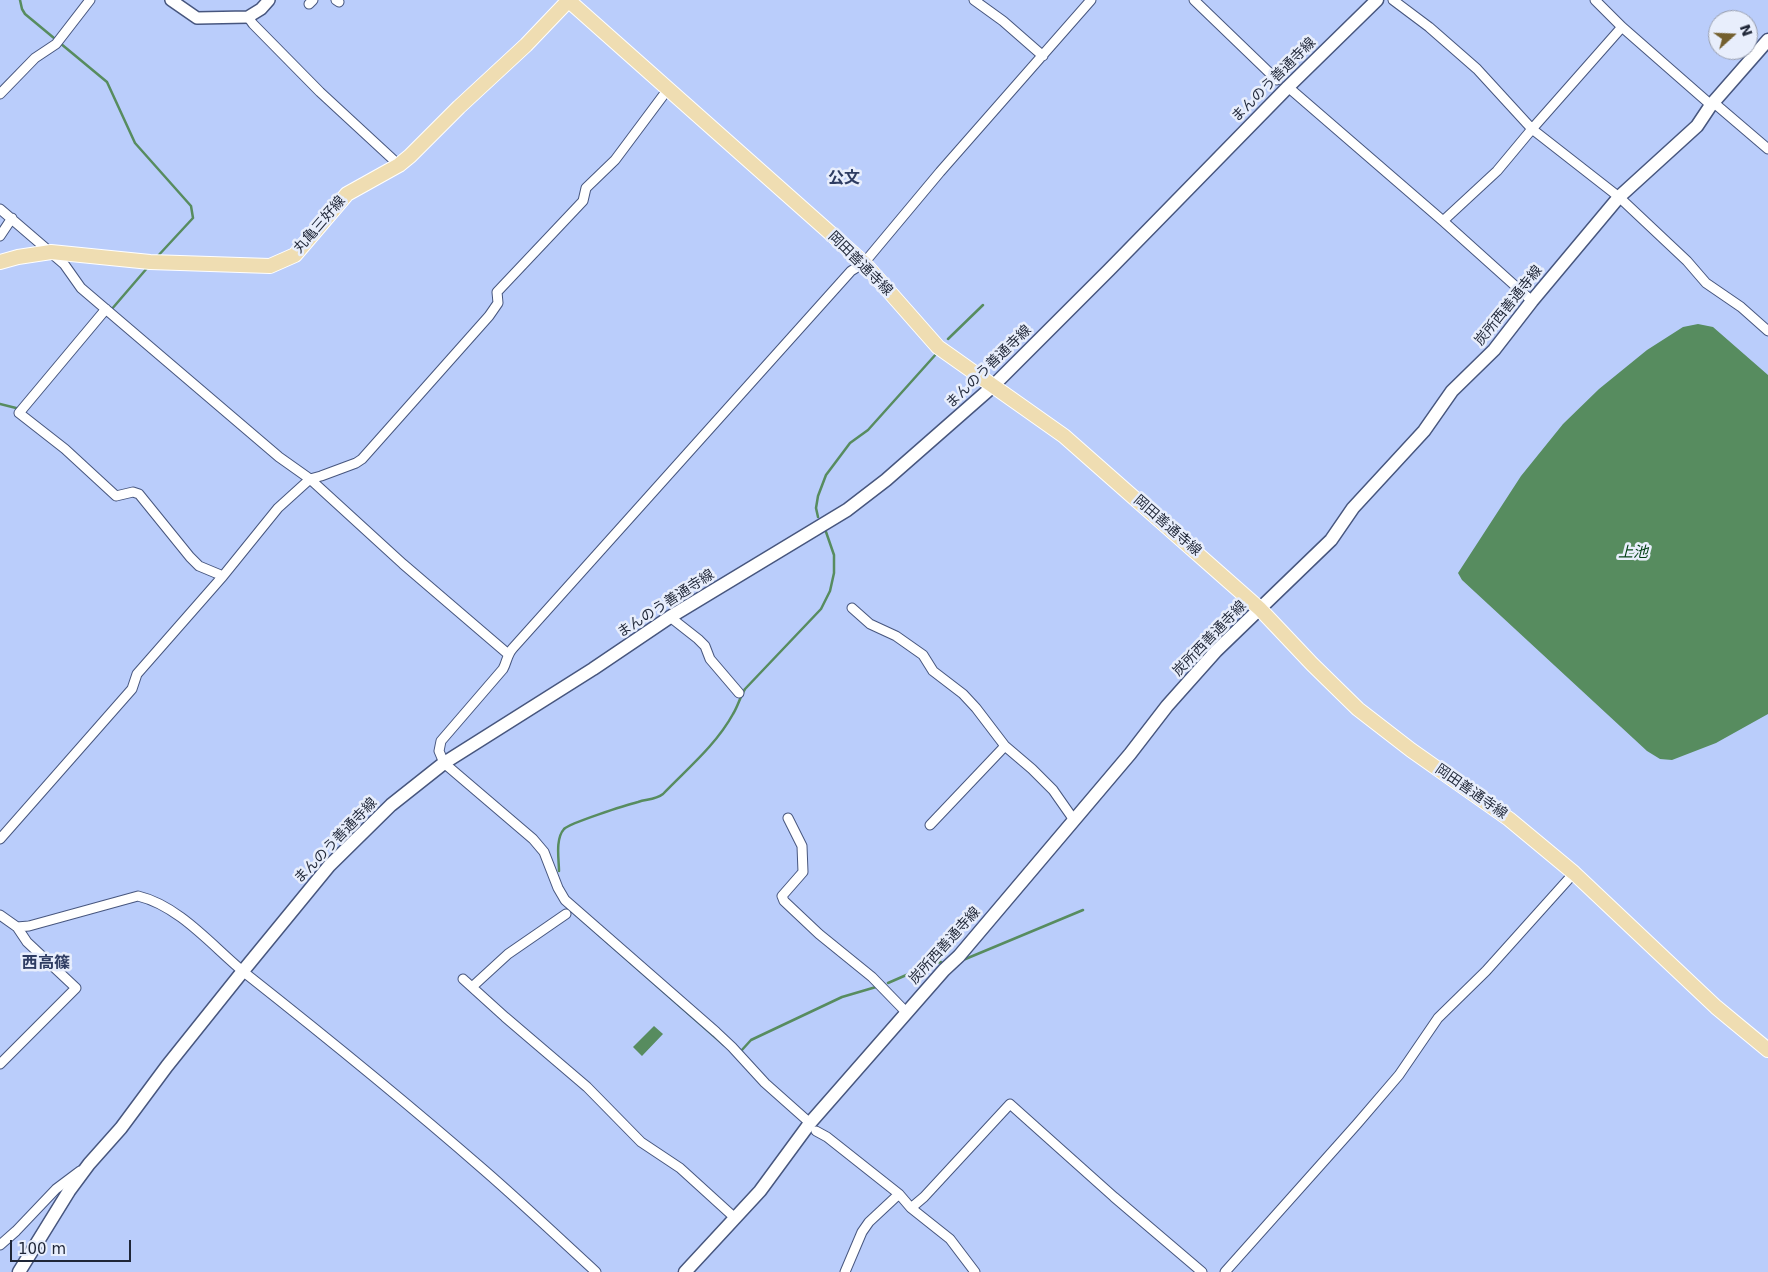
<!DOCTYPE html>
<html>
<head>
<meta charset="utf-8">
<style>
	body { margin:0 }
	#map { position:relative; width:1768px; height:1272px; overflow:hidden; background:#bacdfb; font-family:"DejaVu Sans",sans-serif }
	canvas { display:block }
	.north { position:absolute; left:1708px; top:10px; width:50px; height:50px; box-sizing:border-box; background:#e8eefc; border:1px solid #989ead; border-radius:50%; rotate:70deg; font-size:14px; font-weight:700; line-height:20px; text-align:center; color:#1f2637 }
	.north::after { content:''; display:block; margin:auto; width:18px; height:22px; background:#74602f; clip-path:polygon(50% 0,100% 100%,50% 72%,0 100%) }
	.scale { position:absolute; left:10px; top:1240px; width:121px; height:22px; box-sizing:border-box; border:2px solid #1f2637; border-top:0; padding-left:6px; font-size:15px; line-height:18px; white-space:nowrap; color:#1f2637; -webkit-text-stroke:4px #e8eefc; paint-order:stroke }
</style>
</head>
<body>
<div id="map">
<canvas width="1768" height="1272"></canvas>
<div class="north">N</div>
<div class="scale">100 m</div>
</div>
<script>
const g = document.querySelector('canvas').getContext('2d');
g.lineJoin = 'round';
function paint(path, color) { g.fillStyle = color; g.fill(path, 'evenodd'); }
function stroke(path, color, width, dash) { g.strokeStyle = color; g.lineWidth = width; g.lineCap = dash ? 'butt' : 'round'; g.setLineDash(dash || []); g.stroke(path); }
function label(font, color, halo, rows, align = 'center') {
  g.font = font + ' "DejaVu Sans","Noto Sans JP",sans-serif'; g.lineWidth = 5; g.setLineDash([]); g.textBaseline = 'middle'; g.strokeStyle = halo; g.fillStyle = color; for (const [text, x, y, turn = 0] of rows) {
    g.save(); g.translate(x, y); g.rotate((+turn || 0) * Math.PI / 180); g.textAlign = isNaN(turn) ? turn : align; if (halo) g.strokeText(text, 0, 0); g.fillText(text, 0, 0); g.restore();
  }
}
const water = new Path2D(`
	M1698 324 1713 327 1768 375V714L1716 743 1672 760 1660 759 1647 751 1462 580 1458 573 1521 476 1563 424 1599 389 1647 350 1683 327Z
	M654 1026 663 1034 642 1056 633 1047Z`);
const stream = new Path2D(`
	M20 0 22 9 25 14 107 82 135 143 191 206 193 218 156 258
	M111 310 148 267
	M948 339 983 305
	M0 404 20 409
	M818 517 816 508 818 496 826 475 850 443 868 430 937 353
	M559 871C559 860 555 839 564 829 570 823 626 805 638 802 647 799 655 800 663 794 687 769 716 745 733 714 738 706 740 697 745 689L821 609 830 591 834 573V555L825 529
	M574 913 724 1045
	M963 960 1083 910
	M888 983 927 966 941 962
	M741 1051 751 1040 842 997 876 987`);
const minor = new Path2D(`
	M336 0 339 2
	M974 0 1003 21 1043 56
	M1194 0 1277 80
	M1393 0 1429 27 1477 69 1532 129 1619 197 1687 261 1706 283 1741 307 1768 331
	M1595 0 1622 27 1711 105
	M309 4 313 0
	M248 17 253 24 320 92 399 165
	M1288 87 1443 221 1532 301
	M0 94 35 58 56 44 90 0
	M1713 102 1768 149
	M0 209 64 264 81 288 279 457 310 479 403 564 508 654
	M1443 221 1497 171 1532 129 1622 27
	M0 236 12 218
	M106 309 19 413 65 449 116 496 133 492 139 494 190 557 199 566 223 576
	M852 608 870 624 896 636 923 655 933 671 963 694 976 708 1005 746 1032 769 1053 790 1074 820
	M670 617 698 639 705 646 710 659 739 693
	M788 818 802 846 803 872 782 896 784 901 819 934 872 977 907 1013
	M930 825 1005 746
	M0 839 132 689 137 674 223 576 278 508 310 479 321 476 356 463 362 459 489 316 498 303 497 292 583 201 586 188 615 160 668 89
	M0 915 17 927 29 926 138 896C180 906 213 947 245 973 326 1037 406 1102 484 1170 522 1203 559 1238 596 1272
	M463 979 505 1017 587 1087 641 1142 680 1168 735 1218
	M472 987 508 954 566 914
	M0 1064 76 988 27 942 17 927
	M810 1123 765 1083 732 1047 716 1032 565 900 558 888 544 852 533 839 444 763 439 751 441 741 503 669C507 662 507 654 513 648L851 271 864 263 940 172 1091 0
	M816 1131 827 1137 899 1194 911 1208 950 1239 975 1272
	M911 1208 924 1197 1010 1104 1114 1197 1202 1272
	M0 1245 16 1231 56 1189 80 1171
	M845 1272 862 1232 869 1222 899 1194
	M1225 1272 1357 1124 1399 1075 1438 1018 1486 971 1574 873`);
const tertiary = new Path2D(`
	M171 0 197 18 248 17 261 9 269 0`);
const secondary = new Path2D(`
	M19 1272 69 1191 89 1164 121 1128 167 1066 243 971 329 866 391 805 444 763 593 669 670 617 847 510 886 480 992 387 1109 270 1288 87 1377 0
	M685 1272 760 1191 810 1123 944 970 959 956 1130 754 1167 706 1216 651 1331 540 1353 508 1424 431 1452 391 1494 350 1532 301 1619 197 1697 126 1711 105 1768 40`);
const primary = new Path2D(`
	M568 0 864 263 938 347 1064 436 1260 609 1312 664 1358 709 1411 750 1509 819 1574 873 1716 1007 1768 1050
	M0 262 18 257 51 252 150 262 270 266 295 255 347 194 399 165 410 156 459 107 526 45 569 0`);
const streetNames = [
	["まんのう善通寺線",1274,80,-45],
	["丸亀三好線",320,225,-49],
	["岡田善通寺線",860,264,45],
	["炭所西善通寺線",1509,306,-51],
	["まんのう善通寺線",989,367,-44],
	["岡田善通寺線",1167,526,41],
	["まんのう善通寺線",666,604,-33],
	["炭所西善通寺線",1210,639,-46],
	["岡田善通寺線",1471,792,35],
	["まんのう善通寺線",336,841,-46],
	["炭所西善通寺線",945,946,-48]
];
const waterNames = [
	["上池",1633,553]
];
const quarterNames = [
	["公文",844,179],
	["西高篠",46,964]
];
paint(water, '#578c5f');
stroke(stream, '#578c5f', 2.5);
stroke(minor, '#47567e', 11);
stroke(tertiary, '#47567e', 14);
stroke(secondary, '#47567e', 15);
stroke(primary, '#fff', 16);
stroke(minor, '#fff', 9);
stroke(tertiary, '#fff', 11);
stroke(secondary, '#fff', 12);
stroke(primary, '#efddb2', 14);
label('14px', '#1f2637', '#e8eefc', streetNames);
label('italic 15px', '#003f13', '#e8eefc', waterNames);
label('bold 16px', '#2e3c62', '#e8eefc', quarterNames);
</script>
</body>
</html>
